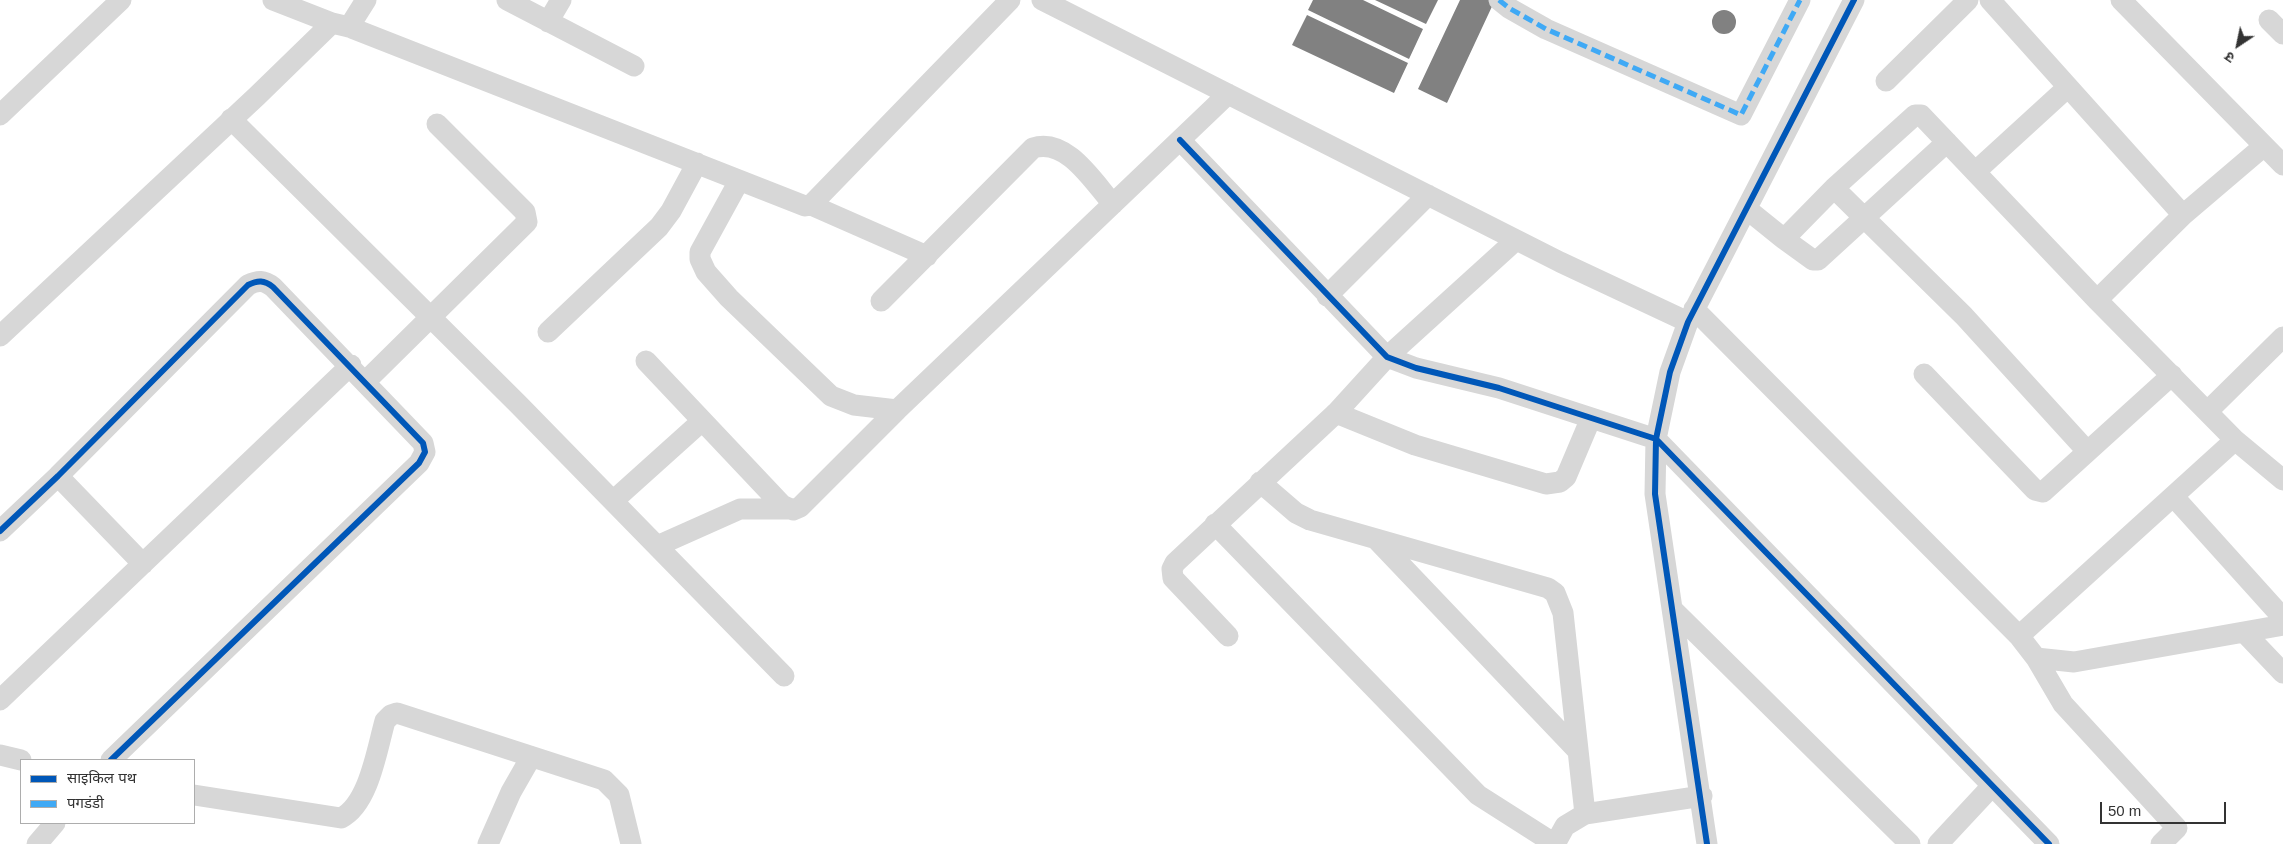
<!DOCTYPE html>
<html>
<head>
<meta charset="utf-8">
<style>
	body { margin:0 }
	#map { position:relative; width:2283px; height:844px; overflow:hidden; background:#fff; font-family:Helvetica,"Noto Sans Devanagari",sans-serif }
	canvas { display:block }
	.legend { position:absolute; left:20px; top:759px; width:175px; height:65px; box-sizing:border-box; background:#fff; border:1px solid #adadad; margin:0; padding:6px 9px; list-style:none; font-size:15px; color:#333 }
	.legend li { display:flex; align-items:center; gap:10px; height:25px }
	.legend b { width:25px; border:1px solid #adadad }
	.north { position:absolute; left:2213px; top:20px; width:50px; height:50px; -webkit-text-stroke:4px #fff; paint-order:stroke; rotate:214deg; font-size:14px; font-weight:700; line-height:20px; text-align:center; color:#333 }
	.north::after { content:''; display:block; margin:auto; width:18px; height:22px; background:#333; clip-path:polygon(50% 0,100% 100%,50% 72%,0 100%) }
	.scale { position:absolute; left:2100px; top:802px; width:126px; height:22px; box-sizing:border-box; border:2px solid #333; border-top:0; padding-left:6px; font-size:15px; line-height:18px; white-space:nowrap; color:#333; -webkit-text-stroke:4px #fff; paint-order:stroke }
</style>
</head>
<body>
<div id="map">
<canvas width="2283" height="844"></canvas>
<ul class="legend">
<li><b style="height:6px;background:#0057b8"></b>साइकिल पथ</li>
<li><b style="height:6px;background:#3fa9f5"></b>पगडंडी</li>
</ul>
<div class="north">उ</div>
<div class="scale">50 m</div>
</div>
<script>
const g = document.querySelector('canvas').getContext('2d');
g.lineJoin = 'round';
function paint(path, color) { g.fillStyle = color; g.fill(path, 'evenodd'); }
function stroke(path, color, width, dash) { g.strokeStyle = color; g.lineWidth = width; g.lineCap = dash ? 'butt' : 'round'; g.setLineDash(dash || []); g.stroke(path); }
const building = new Path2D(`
	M1313 0H1363L1423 29 1409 59 1308 10Z
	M1375 0H1438L1426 24Z
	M1460 0H1495L1447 103 1418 89Z
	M1712 22a12 12 0 1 1 24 0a12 12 0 1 1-24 0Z
	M1307 15 1408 63 1394 93 1292 45Z`);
const minor = new Path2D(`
	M273 0 332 23 349 27 805 206 811 205 1010 0
	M507 0 634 66
	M1042 0 1560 262 1688 322
	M1499 0 1509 8 1546 29 1741 115 1800 0
	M1990 0 2183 215
	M2121 0 2283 165
	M2269 20 2283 34
	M548 22 561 0
	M349 27 366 0
	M1886 81 1968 0
	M0 115 121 0
	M231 119 518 404 784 676
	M1180 140 1387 357 1416 368 1499 388 1656 439 2049 844
	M1975 172 2068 87
	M739 181 700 252V259L706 272 729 298 831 396 854 405 897 410
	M1834 188 1964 316 2087 451
	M811 205 927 256
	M1748 210 1784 239 1834 188 1915 115H1921L2097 300 2235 440 2283 480
	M1784 239 1813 260H1818L1947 142
	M1327 296 1428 195
	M2097 300 2183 215 2264 146
	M881 301 1033 148C1067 137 1094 183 1113 204
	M1694 309 2019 636 2036 658 2063 704 2177 828 2161 844
	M548 332 659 227 671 211 697 163
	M0 336 257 96 332 23
	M646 361 782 505 793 510 800 507 897 410 1228 94
	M1924 374 2035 490 2043 492 2172 375
	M366 381 527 222 525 212 437 124
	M2208 411 2283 337
	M1336 413 1415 445 1546 484 1560 482 1566 477 1591 418
	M58 476 143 564
	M1260 482 1296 513 1310 520 1548 588 1555 593 1563 613 1585 814
	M2174 497 2283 618
	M613 501 702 421
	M1215 524 1478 795 1555 844
	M0 531 58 476 248 285C258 280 264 280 273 287L423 443 425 452 419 463 111 760
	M1377 540 1578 751
	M657 546 740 509H787
	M1672 609 1910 844
	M2244 632 2283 673
	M1228 636 1173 578 1172 569 1175 563 1336 413 1387 357 1516 240
	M2019 636 2235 440
	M2036 658 2074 662 2283 625
	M0 700 351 365
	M0 755 21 760
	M194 795 341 818C369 804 377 749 385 721L391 715 397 713 604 780 619 795 631 844
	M37 844 55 823
	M488 844 511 792 531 757
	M1555 844 1565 826 1585 814 1702 796
	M1707 844 1655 494 1656 439 1670 372 1688 322 1854 0
	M1938 844 1992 786`);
const quiet = new Path2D(`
	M1499 0 1509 8 1546 29 1741 115 1800 0`);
const cycleway = new Path2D(`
	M1180 140 1387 357 1416 368 1499 388 1656 439 2049 844
	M0 531 58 476 248 285C258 280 264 280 273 287L423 443 425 452 419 463 111 760
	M1707 844 1655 494 1656 439 1670 372 1688 322 1854 0`);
paint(building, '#818181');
stroke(minor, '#d7d7d7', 21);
stroke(quiet, '#3fa9f5', 5, [10, 5]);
stroke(cycleway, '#0057b8', 6);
</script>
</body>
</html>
